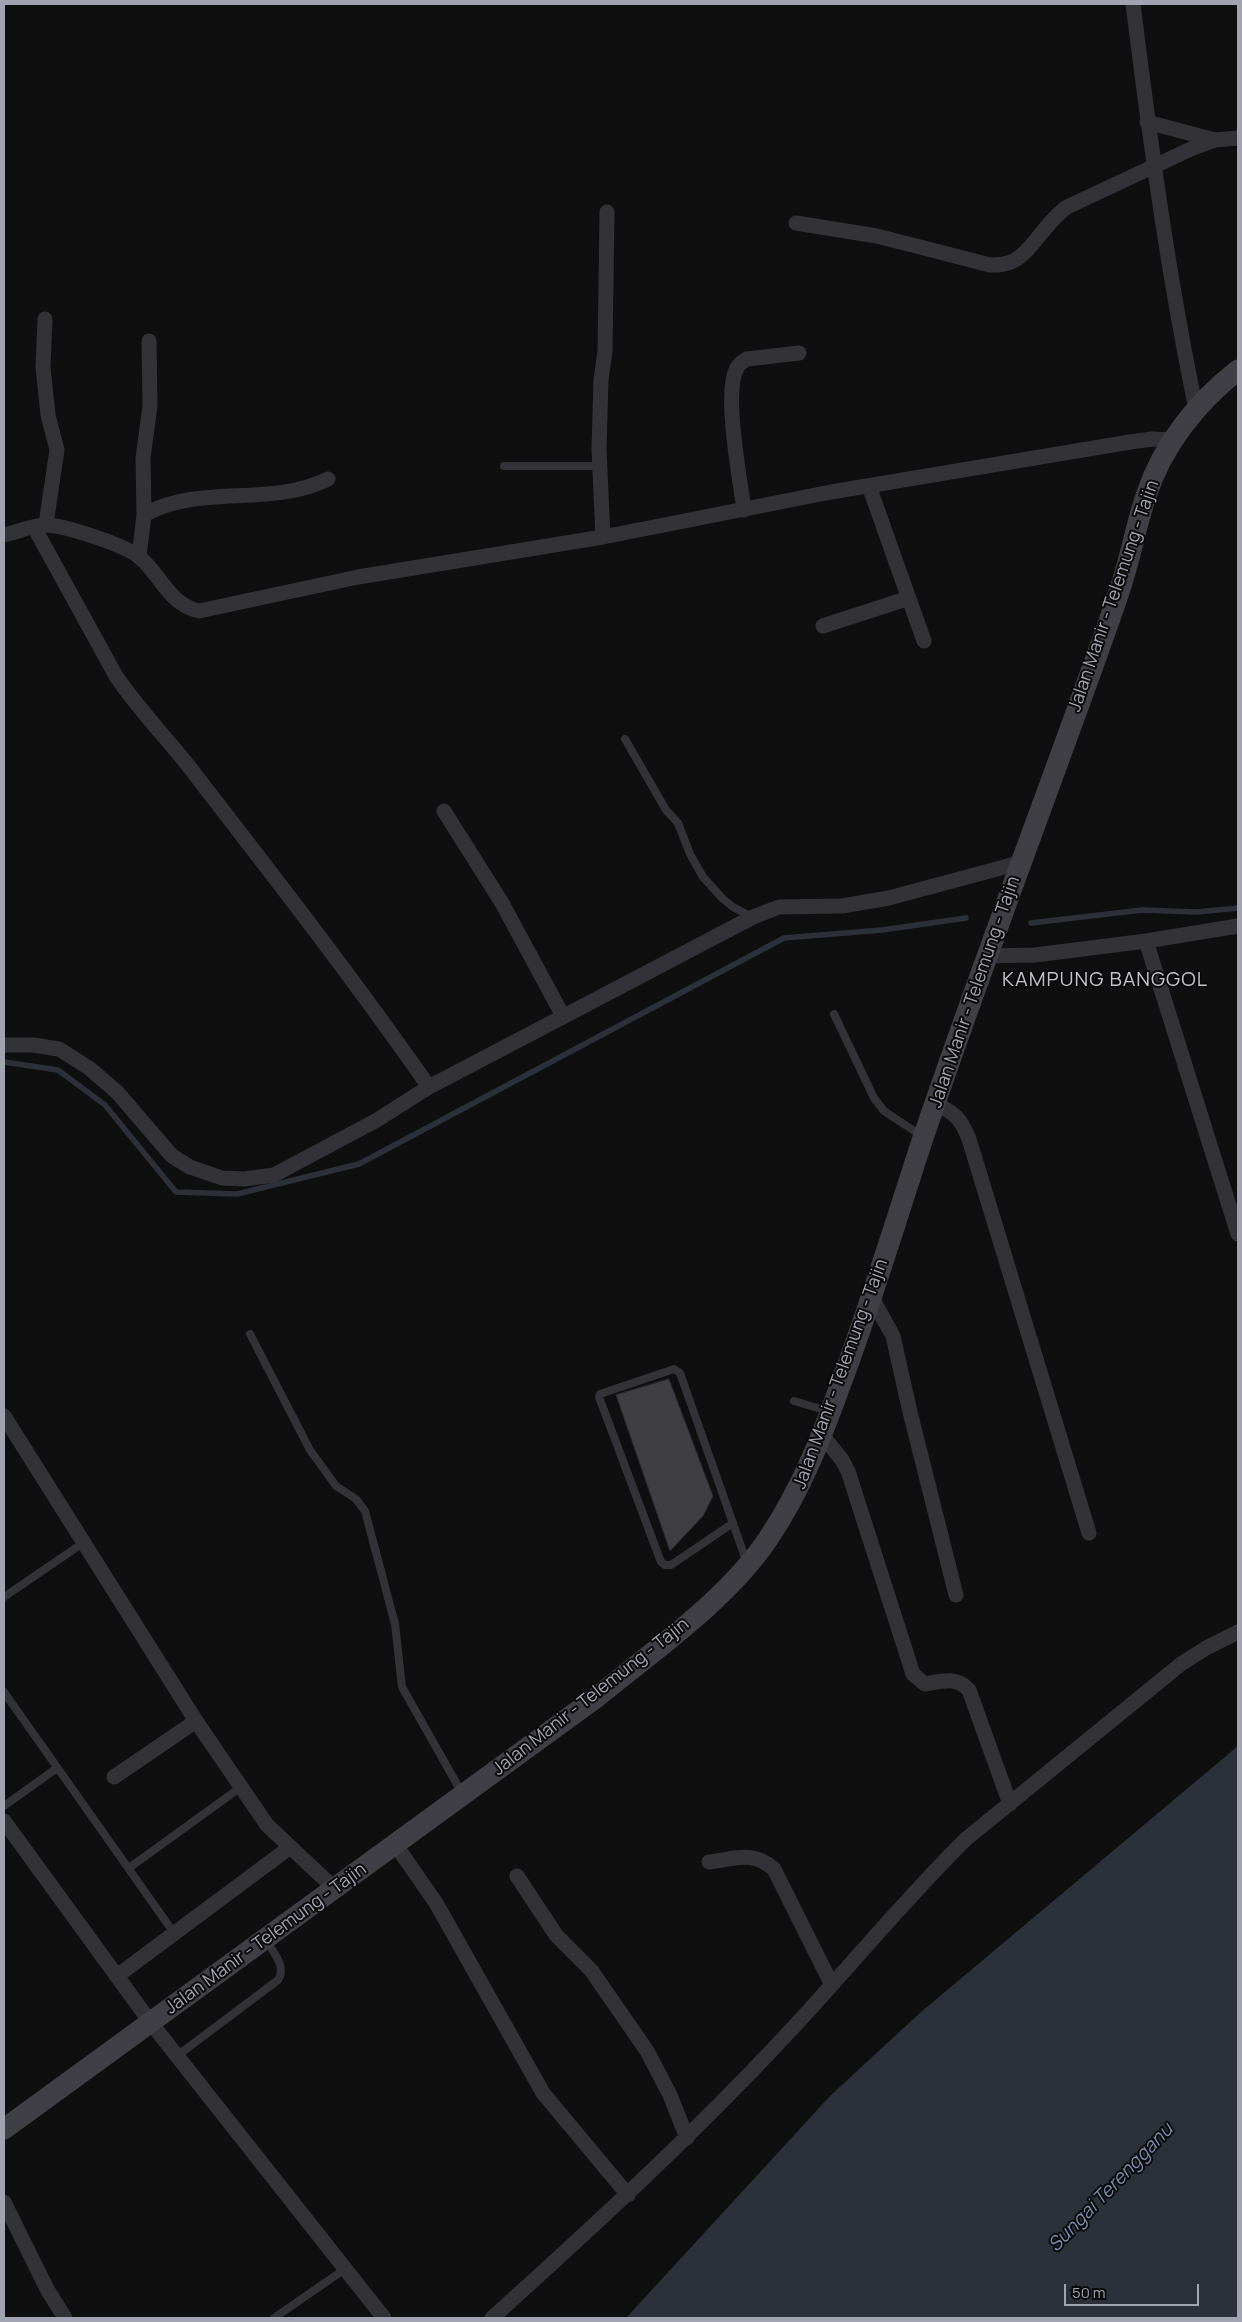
<!DOCTYPE html>
<html>
<head>
<meta charset="utf-8">
<style>
	body { margin:0 }
	#map { position:relative; width:1242px; height:2322px; overflow:hidden; background:#0f0f10; font-family:Manrope,sans-serif }
	canvas { display:block }
	.frame { position:absolute; inset:0; border:5px solid #a1a3b0; pointer-events:none }
	.scale { position:absolute; left:1064px; top:2284px; width:135px; height:22px; box-sizing:border-box; border:2px solid #a1a3b0; border-top:0; padding-left:6px; font-size:15px; line-height:18px; white-space:nowrap; color:#a1a3b0; -webkit-text-stroke:4px #0a0a0b; paint-order:stroke }
</style>
</head>
<body>
<div id="map">
<canvas width="1242" height="2322"></canvas>
<div class="frame"></div>
<div class="scale">50 m</div>
</div>
<script>
const g = document.querySelector('canvas').getContext('2d');
g.lineJoin = 'round';
function paint(path, color) { g.fillStyle = color; g.fill(path, 'evenodd'); }
function stroke(path, color, width, dash) { g.strokeStyle = color; g.lineWidth = width; g.lineCap = dash ? 'butt' : 'round'; g.setLineDash(dash || []); g.stroke(path); }
function label(font, color, halo, rows, align = 'center') {
  g.font = font + ' Manrope,sans-serif'; g.lineWidth = 4; g.setLineDash([]); g.textBaseline = 'middle'; g.strokeStyle = halo; g.fillStyle = color; for (const [text, x, y, turn = 0] of rows) {
    g.save(); g.translate(x, y); g.rotate((+turn || 0) * Math.PI / 180); g.textAlign = isNaN(turn) ? turn : align; if (halo) g.strokeText(text, 0, 0); g.fillText(text, 0, 0); g.restore();
  }
}
const water = new Path2D(`
	M1238 1746V2318H626L831 2095 921 2012Z`);
const stream = new Path2D(`
	M1031 923 1142 910 1197 912 1238 908
	M4 1062 58 1070 105 1105 176 1192 237 1194 359 1164 784 938 882 930 966 918`);
const building = new Path2D(`
	M669 1379 713 1496 703 1516 670 1551 616 1395Z`);
const service = new Path2D(`
	M504 466H599
	M625 739 666 810 678 823 690 854 703 877 723 899 733 907 752 917
	M834 1014 874 1098 884 1111 922 1136
	M250 1334 310 1450 336 1486 356 1499 365 1511 395 1624 402 1687 462 1793
	M794 1401 828 1411
	M733 1523 671 1565H665L661 1562 599 1397 600 1394 674 1369 680 1373 747 1563
	M4 1597 83 1543
	M4 1692 174 1933
	M4 1806 57 1768
	M129 1868 241 1787
	M177 2056 278 1980C287 1966 273 1953 266 1939
	M274 2318 345 2269`);
const minor = new Path2D(`
	M1133 4C1150 140 1168 275 1196 409
	M1147 122 1215 140
	M796 223 877 236 990 265C998 265 1006 265 1013 261 1032 252 1046 221 1067 207L1193 148 1215 140 1238 138
	M45 319 43 367 48 415 57 450 46 524
	M869 486 924 641
	M744 510C740 479 724 396 736 370 738 364 742 362 747 359L799 353
	M144 515 143 458 150 406 149 341
	M34 527 116 676C140 712 171 742 197 777 276 879 355 981 429 1087
	M4 535C17 532 31 526 44 525 62 524 124 545 138 556 161 574 168 604 199 611L358 577 603 537 831 492 1130 442 1152 439 1174 440
	M603 537 599 449 601 380 605 351 607 212
	M139 556 144 515C199 483 270 508 328 479
	M823 626 909 598
	M444 811 502 903 563 1016
	M1146 941 1238 1234
	M986 956 1035 955 1146 941 1238 926
	M4 1045H33L59 1049 89 1068 117 1092 172 1156 190 1167 222 1178 244 1179 274 1175 377 1120 429 1087 753 917 779 907 842 906 889 898 1019 863
	M936 1104C955 1113 961 1119 969 1139L1089 1533
	M872 1298 893 1336 910 1412 956 1595
	M4 1416 196 1721 267 1825 335 1889
	M822 1435 842 1460 848 1471 913 1674 925 1684C942 1681 956 1676 969 1690L1010 1804
	M114 1777 196 1721
	M4 1821 151 2023 384 2318
	M395 1844 436 1903 543 2093 628 2195
	M709 1862C736 1859 752 1850 774 1869L832 1985
	M517 1876 556 1935 591 1970 647 2051 670 2095 687 2138
	M117 1976 289 1848
	M4 2202 47 2289 65 2318
	M492 2318C594 2226 695 2133 789 2032 849 1968 904 1900 966 1839L1181 1664 1206 1648 1238 1632`);
const secondary = new Path2D(`
	M4 2129 597 1697C653 1651 727 1600 768 1539 803 1487 823 1433 844 1375 873 1297 897 1217 923 1138 978 976 1039 816 1097 655 1106 629 1116 603 1124 576 1132 550 1137 522 1146 496 1162 446 1197 402 1238 370`);
const streetNames = [
	["Jalan Manir - Telemung - Tajin",1114,596,-71],
	["Jalan Manir - Telemung - Tajin",975,992,-71],
	["Jalan Manir - Telemung - Tajin",841,1374,-70],
	["Jalan Manir - Telemung - Tajin",591,1697,-38],
	["Jalan Manir - Telemung - Tajin",266,1939,-36]
];
const waterNames = [
	["Sungai Terengganu",1111,2188,-46]
];
const quarterNames = [
	["KAMPUNG BANGGOL",1105,980]
];
paint(water, '#2c3139');
stroke(stream, '#2c3139', 5.5);
paint(building, '#3f3e43');
stroke(building, '#2a292c', 1);
stroke(service, '#333337', 8);
stroke(minor, '#333337', 15);
stroke(secondary, '#3f3f45', 21);
label('18px', '#a1a3b0', '#0a0a0b', streetNames);
label('italic 19px', '#7b8ba9', '#0a0a0b', waterNames);
g.letterSpacing = '1px';
label('20px', '#c2c3cc', '#0a0a0b', quarterNames);
g.letterSpacing = '0px';
</script>
</body>
</html>
